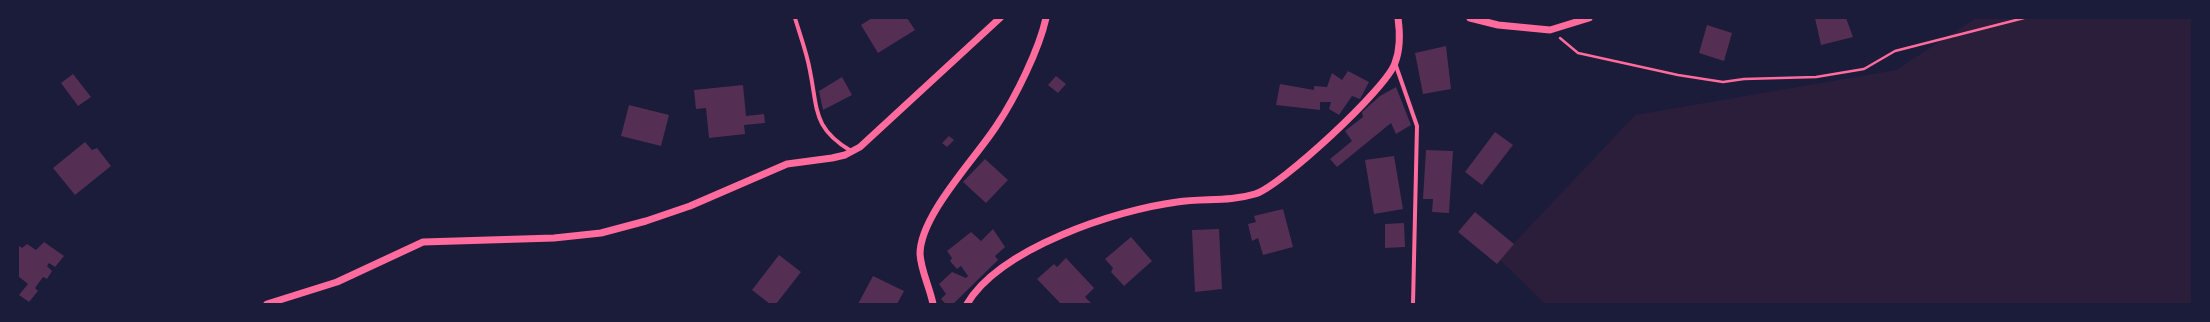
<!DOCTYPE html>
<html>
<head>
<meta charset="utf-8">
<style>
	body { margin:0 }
	#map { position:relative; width:2210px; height:322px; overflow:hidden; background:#1b1b3a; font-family:Cabin,sans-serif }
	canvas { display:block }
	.frame { position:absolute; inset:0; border:19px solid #1b1b3a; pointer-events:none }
</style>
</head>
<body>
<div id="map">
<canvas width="2210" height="322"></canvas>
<div class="frame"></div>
</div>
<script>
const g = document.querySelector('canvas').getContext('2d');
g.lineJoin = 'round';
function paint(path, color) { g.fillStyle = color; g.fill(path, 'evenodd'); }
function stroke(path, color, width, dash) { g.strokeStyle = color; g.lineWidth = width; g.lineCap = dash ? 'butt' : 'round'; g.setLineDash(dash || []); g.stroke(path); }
const green = new Path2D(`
	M1976 18H2192V304H1545L1499 259 1635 115 1896 70Z`);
const building = new Path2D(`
	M872 18H907L915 30 878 53 861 25Z
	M1815 18H1846L1853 37 1821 45Z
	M1707 25 1732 33 1724 61 1699 53Z
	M1446 46 1451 89 1423 94 1415 53Z
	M1348 71 1369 82 1360 99 1352 96 1339 115 1329 109 1331 102H1320V110L1276 105 1280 84 1314 90V86L1327 87 1332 73 1342 80Z
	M73 74 91 97 78 106 61 83Z
	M1056 76 1066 84 1058 93 1048 85Z
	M842 77 852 95 823 110 819 91Z
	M743 85 746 116 764 114 765 123 744 125 745 134 709 138 706 108 696 109 694 90Z
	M1396 87 1411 125 1396 134 1391 123 1337 167 1330 159 1352 141 1345 131 1363 117 1362 112 1380 96Z
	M629 105 669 115 661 146 621 136Z
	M1495 132 1513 145 1482 185 1465 172Z
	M949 136 954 140 947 147 942 143Z
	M85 142 92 150 97 148 111 166 75 195 53 168Z
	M1426 150 1453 151 1449 213 1432 212 1433 199H1423Z
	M1394 156 1403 209 1374 214 1365 160Z
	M985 159 1008 180 986 203 963 182Z
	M1283 209 1293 247 1263 255 1258 238 1252 241 1248 224 1256 222 1254 216Z
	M1475 212 1514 244 1497 264 1458 232Z
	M1404 223 1405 247 1385 248V224Z
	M993 229 1005 247 995 256 998 260 953 304H946L941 299 946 294 939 284 952 272 966 278 968 276 961 266 957 269 950 261 952 258 947 251 971 232 981 241Z
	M1219 229 1222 289 1195 292 1192 230Z
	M1131 237 1152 261 1124 286 1111 272 1113 268 1105 259Z
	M44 242 64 256 55 267 49 263 47 266 52 271 47 279 43 277 35 288 38 291 29 302 19 295 28 284 18 276V245L22 248 27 244 36 250Z
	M779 255 801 272 776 304H770L752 290Z
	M1066 258 1094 288 1085 297 1092 304H1061L1037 279 1054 264 1057 267Z
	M873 276 904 291 897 304H858Z`);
const path = new Path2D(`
	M1560 38 1578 53 1678 75 1723 82 1744 79 1816 77 1864 69 1895 51 2024 18`);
const minor = new Path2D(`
	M795 18C800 35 807 53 810 71 818 111 813 128 851 151
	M1395 63 1417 126 1413 304`);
const tertiary = new Path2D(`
	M1470 18 1498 25 1550 30 1589 18
	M267 304 337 282 423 242 554 238 601 233 646 221 690 206 787 164 832 158 845 155 860 147 1000 18
	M933 304C930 288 921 271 920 254 920 215 976 158 997 125 1015 98 1039 50 1046 18
	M967 304C1000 248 1116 210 1177 202 1203 198 1229 202 1255 194 1281 186 1387 88 1395 63 1400 50 1400 32 1398 18`);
paint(green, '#2a1e3b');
paint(building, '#542f53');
stroke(path, '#ff6b9d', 2.5);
stroke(minor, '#ff6b9d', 4);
stroke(tertiary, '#ff6b9d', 7);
</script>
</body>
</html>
